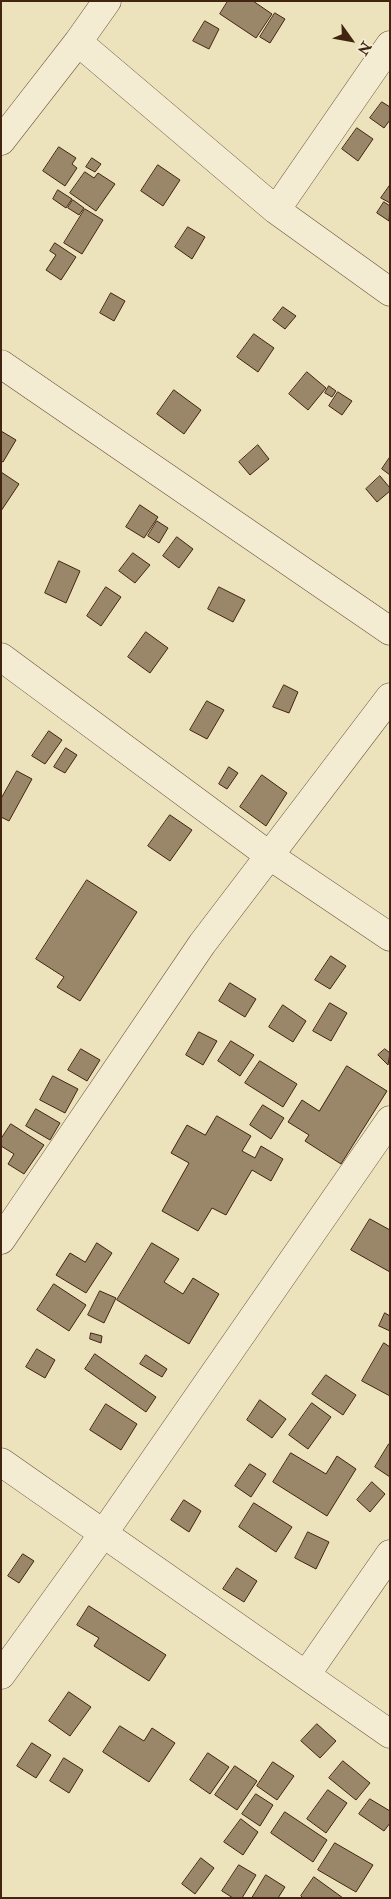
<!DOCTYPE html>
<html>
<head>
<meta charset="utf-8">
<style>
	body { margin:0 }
	#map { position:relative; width:391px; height:1899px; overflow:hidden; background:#ece2bb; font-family:"IM FELL Double Pica",serif }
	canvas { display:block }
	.frame { position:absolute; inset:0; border:2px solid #412511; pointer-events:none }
	.north { position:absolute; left:326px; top:15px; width:50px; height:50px; -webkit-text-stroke:4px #f3ecd3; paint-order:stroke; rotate:122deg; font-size:14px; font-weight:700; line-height:20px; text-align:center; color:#412511 }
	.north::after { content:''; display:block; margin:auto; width:18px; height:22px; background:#412511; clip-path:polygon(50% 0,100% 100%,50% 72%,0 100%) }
</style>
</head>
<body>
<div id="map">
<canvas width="391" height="1899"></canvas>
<div class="frame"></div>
<div class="north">N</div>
</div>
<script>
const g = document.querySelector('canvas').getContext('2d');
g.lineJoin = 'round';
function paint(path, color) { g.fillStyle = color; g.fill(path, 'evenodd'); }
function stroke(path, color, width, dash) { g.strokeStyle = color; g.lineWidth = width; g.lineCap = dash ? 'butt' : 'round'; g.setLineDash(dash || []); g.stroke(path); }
const building = new Path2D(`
	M228 1H253L272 14 256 38 220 14Z
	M275 13 285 19 270 43 260 37Z
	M205 21 219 29 209 49 193 41Z
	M382 102 390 107V120L384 128 370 118Z
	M357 128 373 139 358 161 342 149Z
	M59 147 76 158 72 164 77 168 65 186 43 171Z
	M92 158 101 164 95 172 86 167Z
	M158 165 180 180 163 206 141 191Z
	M85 172 94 178 98 173 115 184 96 211 70 193Z
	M390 185V203L381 198Z
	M58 190 72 199 66 208 53 199Z
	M73 200 84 208 79 215 68 208Z
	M384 202 390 206 389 221 377 213Z
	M85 209 103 220 82 254 64 243Z
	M188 227 205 237 192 259 175 247Z
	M55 243 76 257 61 280 46 270 56 255 50 251Z
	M111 293 125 301 114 321 100 313Z
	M283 307 296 316 285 329 273 320Z
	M254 334 274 348 258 372 237 357Z
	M307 372 326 388 308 410 289 394Z
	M329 386 336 391 332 397 325 393Z
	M174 390 201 410 184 434 157 414Z
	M338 392 352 401 342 415 329 406Z
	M1 431 16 440 3 462 1 461Z
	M258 445 269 459 250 475 239 462Z
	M390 457V475L382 469Z
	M1 472 19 484 1 511Z
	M380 476 390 488V491L377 502 366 489Z
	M140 505 158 517 144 538 126 527Z
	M157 521 168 528 159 543 148 536Z
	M177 537 193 549 179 568 163 556Z
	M133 553 150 565 135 583 119 571Z
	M59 561 80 571 66 603 45 593Z
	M106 587 121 597 101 626 87 616Z
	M219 587 245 600 233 622 208 609Z
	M146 632 168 648 150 673 128 657Z
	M284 685 298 692 289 713 273 707Z
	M207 701 224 710 207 739 190 730Z
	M49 731 62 740 45 764 32 756Z
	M66 748 77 755 65 773 54 767Z
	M229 767 238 773 227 789 219 784Z
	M17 771 32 779 9 821 1 817V799Z
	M262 775 287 793 266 826 240 807Z
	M170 815 192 830 170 861 148 846Z
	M87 880 137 912 80 1001 57 987 64 977 36 959Z
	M331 956 346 966 330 989 315 980Z
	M230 983 256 999 245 1017 219 1001Z
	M330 1003 347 1013 331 1041 313 1031Z
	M283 1005 306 1021 293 1042 269 1027Z
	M199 1032 217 1041 203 1065 186 1055Z
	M231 1041 254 1055 240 1076 218 1061Z
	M81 1049 100 1060 87 1081 68 1070Z
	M385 1049 390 1053 388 1065 378 1055Z
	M260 1061 297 1084 283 1107 245 1083Z
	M347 1066 387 1091 341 1164 305 1141 309 1135 288 1122 302 1100 319 1111Z
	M53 1076 78 1089 65 1113 40 1100Z
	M263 1105 284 1118 271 1139 250 1125Z
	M36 1109 60 1123 50 1140 26 1126Z
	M217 1116 251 1136 242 1151 255 1158 261 1146 283 1159 271 1181 252 1170 226 1215 212 1208 198 1231 162 1211 189 1163 171 1153 187 1125 205 1135Z
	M11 1124 44 1145 24 1174 8 1164 14 1154 1 1146V1139Z
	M370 1219 390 1230V1272L351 1250Z
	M97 1243 112 1253 86 1293 56 1275 70 1253 85 1262Z
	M152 1243 179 1259 164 1282 183 1294 193 1278 219 1294 189 1344 117 1300Z
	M54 1284 86 1305 69 1331 37 1310Z
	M100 1291 116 1298 104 1323 88 1315Z
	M385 1313 390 1316V1331L379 1326Z
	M91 1333 102 1336 101 1343 90 1339Z
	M384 1343 390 1347V1396L362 1381Z
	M37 1349 55 1360 45 1378 26 1367Z
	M95 1354 156 1397 146 1412 85 1369Z
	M146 1355 167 1369 162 1377 140 1364Z
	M326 1375 356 1395 343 1415 312 1394Z
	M260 1400 286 1419 272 1438 247 1420Z
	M312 1403 331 1417 308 1449 289 1435Z
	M106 1404 137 1424 121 1450 90 1430Z
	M389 1444H390V1477L375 1467Z
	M291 1453 326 1474 337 1456 356 1469 327 1516 273 1482Z
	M250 1464 266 1474 251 1497 235 1486Z
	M372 1482 385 1494 370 1512 357 1500Z
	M184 1500 201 1511 189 1532 171 1520Z
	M254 1503 292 1527 276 1552 239 1527Z
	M308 1532 329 1542 316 1569 295 1558Z
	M23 1554 34 1561 19 1583 8 1576Z
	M237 1568 257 1581 244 1602 223 1589Z
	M89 1606 166 1655 149 1681 94 1646 99 1638 77 1625Z
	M69 1692 91 1707 70 1736 49 1721Z
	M317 1724 336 1741 320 1758 301 1741Z
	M120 1726 144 1741 152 1728 175 1743 149 1782 103 1752Z
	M32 1743 51 1755 36 1778 17 1766Z
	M208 1753 229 1767 210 1794 190 1780Z
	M64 1758 83 1770 69 1793 50 1781Z
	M343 1761 370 1783 356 1800 329 1778Z
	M273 1762 294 1776 277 1800 257 1786Z
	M235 1766 257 1781 237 1810 215 1795Z
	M328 1790 347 1803 326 1833 307 1819Z
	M256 1794 273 1805 260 1826 242 1814Z
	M370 1799 390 1811V1823L384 1831 359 1814Z
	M285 1812 327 1840 313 1862 271 1833Z
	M241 1819 258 1832 243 1855 224 1842Z
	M335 1843 373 1865 356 1892 318 1870Z
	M201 1858 214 1868 195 1894 182 1884Z
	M239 1865 256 1875 242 1898H233L222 1891Z
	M266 1875 285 1887 278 1898H252Z
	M314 1877 343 1898H303L301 1896Z`);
const minor = new Path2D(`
	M78 42 276 210 390 292
	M1 141 78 42 107 1
	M276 210 390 45
	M1 364 390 631
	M1 657 270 856 390 937
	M1 1240 202 944 390 697
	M1 1462 390 1734
	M1 1675 103 1534 390 1120
	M306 1675 390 1554`);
paint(building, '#9a8769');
stroke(building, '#412511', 1);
stroke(minor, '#6c543c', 29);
stroke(minor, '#f3ecd3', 28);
</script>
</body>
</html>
